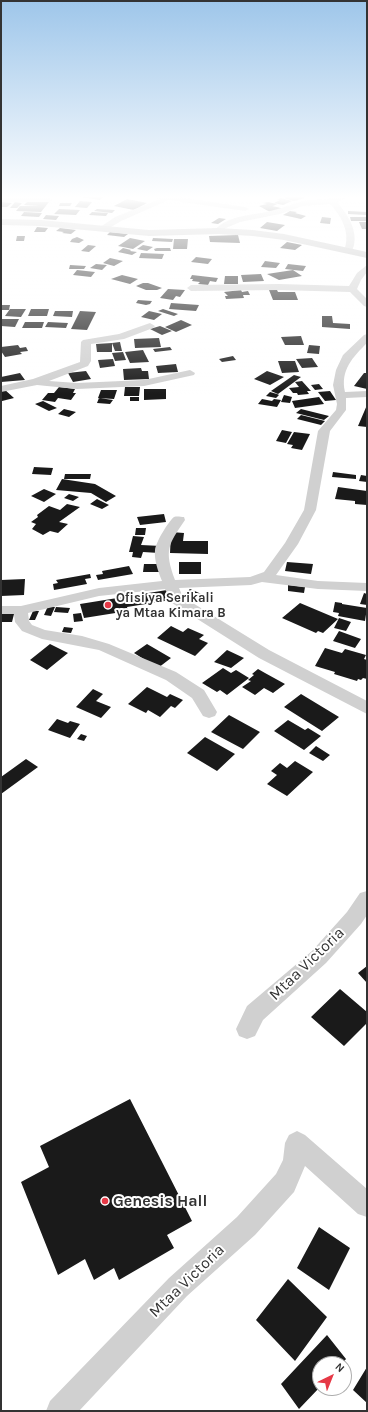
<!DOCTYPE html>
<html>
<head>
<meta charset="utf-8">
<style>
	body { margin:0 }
	#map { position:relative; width:368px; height:1412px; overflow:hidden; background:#fff; font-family:Karla,sans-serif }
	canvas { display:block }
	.frame { position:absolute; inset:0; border:2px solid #333; pointer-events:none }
	.north { position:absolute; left:312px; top:1356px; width:40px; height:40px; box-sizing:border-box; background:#fff; border:1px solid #adadad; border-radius:50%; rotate:43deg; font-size:11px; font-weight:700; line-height:16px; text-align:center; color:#333 }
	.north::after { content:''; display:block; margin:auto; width:14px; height:18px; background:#e63946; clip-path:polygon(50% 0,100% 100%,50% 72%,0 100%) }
</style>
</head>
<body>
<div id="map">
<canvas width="368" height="1412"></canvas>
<div class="frame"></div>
<div class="north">N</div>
</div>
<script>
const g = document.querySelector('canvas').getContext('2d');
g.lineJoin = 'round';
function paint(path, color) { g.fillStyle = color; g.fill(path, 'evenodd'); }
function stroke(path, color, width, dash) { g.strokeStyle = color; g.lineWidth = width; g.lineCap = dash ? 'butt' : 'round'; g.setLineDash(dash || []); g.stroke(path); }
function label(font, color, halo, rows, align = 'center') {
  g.font = font + ' Karla,sans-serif'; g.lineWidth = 4; g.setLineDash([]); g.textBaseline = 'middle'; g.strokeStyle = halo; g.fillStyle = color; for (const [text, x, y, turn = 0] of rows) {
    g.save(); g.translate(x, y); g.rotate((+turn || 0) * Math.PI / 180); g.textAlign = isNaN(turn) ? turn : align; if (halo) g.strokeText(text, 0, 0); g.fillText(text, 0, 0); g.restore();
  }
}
const building = new Path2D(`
	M76 196H104L100 200Z
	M291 196H300L305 198 294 201 284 198Z
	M281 198 292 201 283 205 274 203 280 200H277Z
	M127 199 147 203 134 210 114 206Z
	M28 201 49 202 41 212 16 211 20 206H39L24 205Z
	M80 201 92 202 87 208 75 207Z
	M1 202 12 203 7 207H1Z
	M15 202 22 203 17 208H10Z
	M268 202 277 204 273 206 268 205 285 209 270 212 259 206 267 204 263 203Z
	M60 203H72L70 206H59Z
	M59 209 80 210 76 215 54 214Z
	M97 209 115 210 112 213 94 211Z
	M290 211 297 212 295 213 306 216 301 219 283 215Z
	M348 211 367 212V215L348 214Z
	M24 212 42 213 39 217 21 216Z
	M92 212 108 213 106 216 89 215Z
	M46 215 59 216 56 220 43 219Z
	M322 217 331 218 330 224 320 223Z
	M350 217H367V221H351Z
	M219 218 226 219 218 224 211 223Z
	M267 222 285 225 277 231 260 228Z
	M359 222H367V229H362Z
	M37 227 48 228 45 232H34Z
	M60 228 76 230 71 234 62 233 64 232 56 231Z
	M110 232 128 234 124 237 107 235Z
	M238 235 240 243 210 242 209 236Z
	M17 236H25L24 241H16Z
	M77 237 84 240 79 243 70 242 72 239Z
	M130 238 145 241 133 249 118 246Z
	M153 238 173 239 172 242 152 241Z
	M174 239H188L187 249H173Z
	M287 242 302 245 295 250 280 248Z
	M88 245 96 246 89 252 81 251Z
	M143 245 153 247 147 251 137 249Z
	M123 248 131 250 130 251 137 252 132 255 118 252Z
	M157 248H170L171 251H155L154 249Z
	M141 253 164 254 162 259 139 258Z
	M196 257 212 259 208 264 191 262Z
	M110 258 123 261 114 266 103 263Z
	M265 261 280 263 276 268 261 267Z
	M96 264 107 265 102 270 90 268Z
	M288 264 306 266 303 271 285 269Z
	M70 265 86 266 84 269H69Z
	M77 270 95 272 91 277 73 275Z
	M293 270 302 276 279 280 267 274Z
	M261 274 264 281 243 282 241 275Z
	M122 275 138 279 130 284 111 279Z
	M192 275 218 278 216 282 210 281 208 285 198 284 200 282 192 281 193 279H190Z
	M225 276H238V284H224Z
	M143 283H148L162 288 157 290H146L136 286Z
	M168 289 185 290 180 297 176 296 173 300 160 298Z
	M241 290 242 292 248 291 250 295H243L244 298 226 299 225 296H228L224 292Z
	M269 290H277L278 292H295L298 300H273Z
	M138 300 152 301 150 304 146 305 136 303Z
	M171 303 199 305 196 311 169 309Z
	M1 305H10L9 310H1Z
	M10 309H26L21 317 5 316Z
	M31 309H49L47 316H28Z
	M163 309 178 314 174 316 158 311Z
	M55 311H73L72 317 53 316Z
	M80 311 96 312 87 330 71 329Z
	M149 311 162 314 154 320 141 317Z
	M322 316H332L333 323 350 324V329L322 327Z
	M2 319H19L15 327 1 326Z
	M181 320 192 325 176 332 165 327Z
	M25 322H44L42 328H22Z
	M48 322 68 323 66 328 45 327Z
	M160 326 172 331 162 335 150 329Z
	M301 336 304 345H285L281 337Z
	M159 338 161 347 135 348 134 339Z
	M120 342 122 351H115L112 343Z
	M112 343V352H97L96 344Z
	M18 345 20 348 26 347 28 351 20 352 22 354 5 357 1 351V347Z
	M309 345 320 346 319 354 307 353Z
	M170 347 172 350 155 352 153 349Z
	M143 350 149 362 130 363 125 352Z
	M123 352 126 360 115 361 112 353Z
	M233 356 236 360 222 362 219 359Z
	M312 358 318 367 302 368 296 359Z
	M113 359 115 366 100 368 98 360Z
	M278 361H295L299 372 282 373Z
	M176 364 178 372 158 373 156 366Z
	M141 368 142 371H148L149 379 124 380 123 369Z
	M86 371 91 379 73 382 68 373Z
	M267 371 284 377 270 385 254 379Z
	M20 373 25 380 1 382V377Z
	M364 373H367V389L354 386Z
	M294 375 301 377 278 394 271 391Z
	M302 381 311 391H307L309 394 298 395 297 393H293L289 388 299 387 295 382Z
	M319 384 323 389 315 390 311 385Z
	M59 387 75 389 73 393H76L71 400 58 398 55 402 42 400 48 393H54Z
	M125 387H140L139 396H124Z
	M4 389 14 398 2 401 1 390Z
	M144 389H166V399L144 400Z
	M101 390H117L114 399 98 398Z
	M330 391 336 400 325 401 318 392Z
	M270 392 277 394 279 395 276 398 266 396Z
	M284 395 292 397 290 403 281 402Z
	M130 397H139V401H130Z
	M319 397 324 404 295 408 292 401Z
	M99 398 113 400 110 404 97 403Z
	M262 399 272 401 274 399 281 400 277 407 258 404Z
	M43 401 57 408 49 411 35 404Z
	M367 405V427L358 426Z
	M64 409 76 412 69 417 58 414Z
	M301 409 329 416 324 420 296 413Z
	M301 415 325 421 321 425 297 419Z
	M282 430 292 432 286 443 276 441Z
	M294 432 310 434 302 450 291 448 293 445 287 444Z
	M34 467 53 468 51 475 32 474Z
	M333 472 356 475V479L332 477Z
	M65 474H91L90 479H64Z
	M361 475 367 476V482L359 481Z
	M62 479 95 484 116 496 106 502 91 493 56 490Z
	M338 487 367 491V505L355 504V501L335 499Z
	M44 489 56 494 44 502 31 496Z
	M69 494 79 497 73 501 64 498Z
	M97 499 109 505 102 509 90 504Z
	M67 504 80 507 59 522 68 524 58 533 50 531 43 535 32 529 36 524 31 522 38 517 37 515 49 506 60 510Z
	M164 514 166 522 140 525 137 517Z
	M136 528H146L145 535H135Z
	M171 532 184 533 183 541H208V554L170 553Z
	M133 536 144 537 141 545 161 546 159 553 143 552 141 558 132 557 133 552H129Z
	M179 562H201V574H179Z
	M287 562 313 564 311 574 285 571Z
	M144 564H163V572H143Z
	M129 566 133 574 98 580 96 575 103 574 102 571Z
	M90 574 91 578 85 579 87 584 54 590 53 584 58 583 56 580Z
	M25 579 24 595 1 596V580Z
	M288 585 305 587 304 593 288 591Z
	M190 589 206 596 198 603 182 596Z
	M167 590 171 600 127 607 128 611 84 618 80 604Z
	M364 593 367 594V605L360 604Z
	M335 602 342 603V604L367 608 365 621 338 616 339 613 333 612Z
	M300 603 338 619 323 633 318 631 316 633 282 618Z
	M48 606 55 607 51 616 44 615Z
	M56 607 70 608 68 613 54 612Z
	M33 611H39L35 620H29Z
	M81 613 83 621 74 622 73 614Z
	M1 614H14L12 622H1Z
	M339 618 351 622 346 631 334 628Z
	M171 626 183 632 188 628 204 635 199 639 208 643 195 656 157 638Z
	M64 627 73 628 71 633 62 632Z
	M339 631 361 639 355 648 333 641Z
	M50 644 68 653 47 670 30 660Z
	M147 644 171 658 158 668 134 653Z
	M325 648 342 653 345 649 366 655 364 659 367 660V679L363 678 361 680 358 679 357 681 334 674 335 672 315 666Z
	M227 650 244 658 231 668 214 662Z
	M223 668 231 673 236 670 249 678 227 695 220 690 217 692 202 683Z
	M258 669 265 673 285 684 273 693 264 688 255 695 242 687 251 681 248 680 254 675 252 674Z
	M147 687 167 697 170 694 183 700 175 708 171 706 160 717 148 710 146 713 128 704Z
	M93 689 103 694 96 701 111 707 101 718 76 707Z
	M301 694 339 717 322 731 284 707Z
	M229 715 260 732 243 749 211 732Z
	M57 719 68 723 70 721 80 724 70 738 48 730Z
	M288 720 305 730 308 728 321 736 304 750 274 731Z
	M81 734 87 736 84 741 77 739Z
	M205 737 235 754 217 771 187 753Z
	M316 746 330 755 323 761 309 753Z
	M26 759 38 767 1 794V777Z
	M295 761 313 772 287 796 267 784 277 775 271 771 280 763 287 768Z
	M367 966V983L358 973Z
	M340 989 367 1012V1023L344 1046 311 1017Z
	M130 1099 192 1221 167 1235 174 1248 119 1280 114 1268 94 1280 85 1259 58 1275 21 1182 49 1167 40 1146Z
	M319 1227 350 1248 329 1290 297 1268Z
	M288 1279 327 1317 295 1361 256 1320Z
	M327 1335 346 1359 342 1364H320V1387L299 1409 281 1384Z
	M367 1367V1403L353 1390Z`);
const street = new Path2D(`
	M150 196H171L245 207 249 209 245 211 169 200 121 221 106 230H103L99 228 115 217 160 199Z
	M340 196H349L337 202C349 216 361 235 351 253H348L344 251C351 233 342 217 330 204L303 206 280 214 240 222 226 228 221 233H215L214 231C228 214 254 216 274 210 284 208 293 203 303 201 316 199 328 201 340 196Z
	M1 198H48L52 200 48 202H1Z
	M367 265V272L361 280 357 289 367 299V307L364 306 350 292 279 290 191 291 187 288 191 285 279 284 349 286 357 273Z
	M150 323 155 326 153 328 124 339 91 344V361L88 366 49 381 77 383 144 380 190 370 195 373 194 375 144 386 77 389 37 385 1 392V386L33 379 80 362 81 342 83 340 119 334Z
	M367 334V343C353 357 340 370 345 392L367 391V397L346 398V410L330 431 316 510 298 544 276 575 318 581 367 583V591L318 589 262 582 251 585 179 588 183 597 269 650 367 701V714L259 658 172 603 165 589 99 596 28 613 29 621 32 625 45 630 82 636 109 644 176 672 204 690 217 712 215 716 209 718 203 716 192 698 166 680 99 650 42 639 22 631 15 622 14 614H1V606H21L99 588 162 581C158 571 154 560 155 550 156 542 168 522 174 517 177 516 181 517 184 517L185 520C168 545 164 550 175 580L250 577 264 572 285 543 304 510 318 431 336 410 337 404 333 385 336 370 343 355 364 335Z
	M367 891V915L361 924 326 963 263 1020 255 1036 247 1039 239 1036 236 1029 247 1006 312 951 347 912 360 893Z
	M297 1131 305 1135 367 1189V1217L358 1214 305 1166 294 1192 255 1235 187 1296 79 1411H46L50 1401 169 1278 237 1217 276 1174 283 1160 285 1143 289 1135Z`);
const secondary = new Path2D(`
	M1 219 41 220 149 230 218 228 253 230 284 234 367 252V258L284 240 253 236 218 234 149 236 41 226 1 225Z`);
const markers = [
	[108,605,4,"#e63946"],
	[105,1201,4,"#e63946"]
];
const poiNames = [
	["Ofisi ya Serikali",116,598],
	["ya Mtaa Kimara B",116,613]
];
const nearStreetnames = [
	["Mtaa Victoria",307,964,-44],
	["Mtaa Victoria",187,1281,-44]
];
const nearPoinames = [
	["Genesis Hall",113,1201]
];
paint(building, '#1a1a1a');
paint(street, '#d0d0d0');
paint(secondary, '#bdbdbd');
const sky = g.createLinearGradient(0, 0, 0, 394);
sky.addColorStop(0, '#9ec6ea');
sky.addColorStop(0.5, '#fff');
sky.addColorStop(1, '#ffffff00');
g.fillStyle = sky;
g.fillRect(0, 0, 368, 394);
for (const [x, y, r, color] of markers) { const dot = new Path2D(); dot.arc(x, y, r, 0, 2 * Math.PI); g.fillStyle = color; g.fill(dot); stroke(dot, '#fff', 1.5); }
label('bold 13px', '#333', '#fff', poiNames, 'left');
label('16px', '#333', '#fff', nearStreetnames);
label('bold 16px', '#333', '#fff', nearPoinames, 'left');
</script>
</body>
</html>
